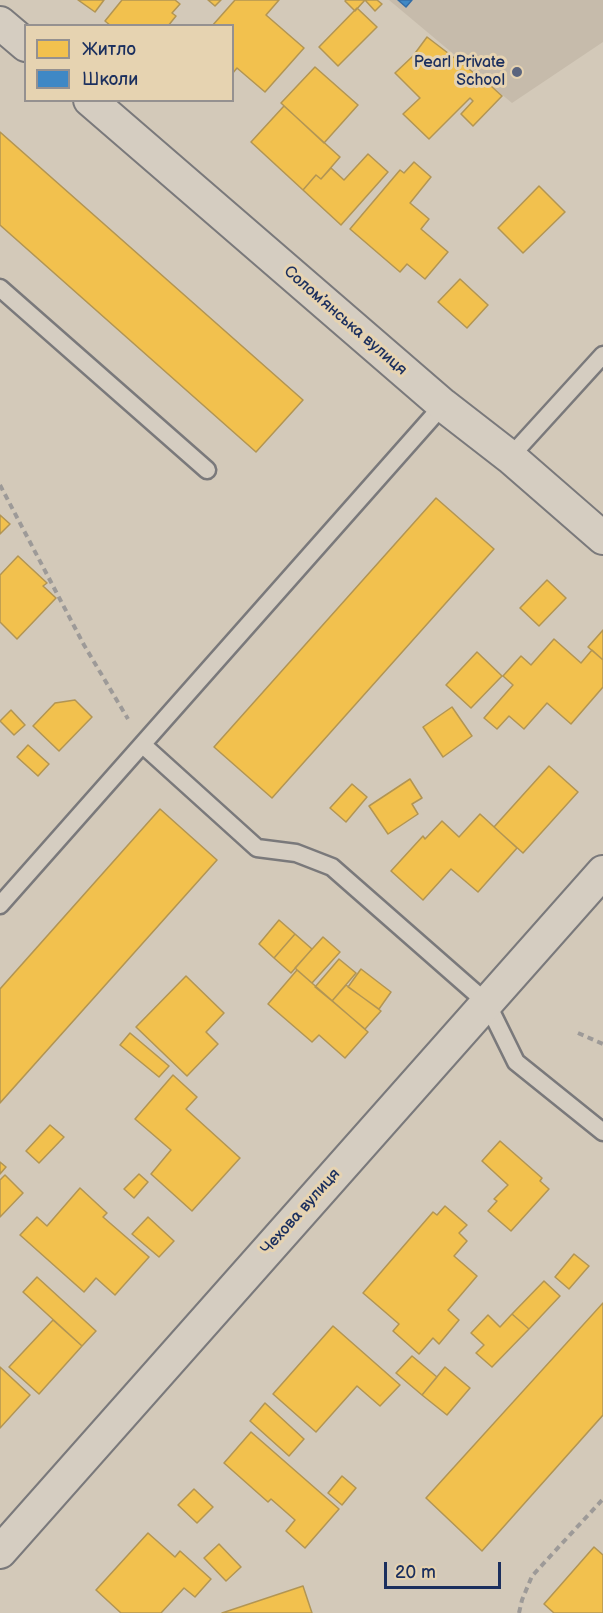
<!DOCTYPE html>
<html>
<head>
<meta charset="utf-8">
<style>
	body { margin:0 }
	#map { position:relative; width:603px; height:1613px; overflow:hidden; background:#d3c9b9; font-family:"Balsamiq Sans",sans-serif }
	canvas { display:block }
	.legend { position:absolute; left:24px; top:24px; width:210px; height:78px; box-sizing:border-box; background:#e6d3b1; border:2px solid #959190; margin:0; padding:8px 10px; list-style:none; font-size:18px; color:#1b2f5e }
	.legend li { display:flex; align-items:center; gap:12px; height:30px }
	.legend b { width:30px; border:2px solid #959190 }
	.scale { position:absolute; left:384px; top:1562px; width:117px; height:27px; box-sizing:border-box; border:3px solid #1b2f5e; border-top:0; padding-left:8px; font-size:18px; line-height:21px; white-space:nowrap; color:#1b2f5e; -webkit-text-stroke:4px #e6d3b1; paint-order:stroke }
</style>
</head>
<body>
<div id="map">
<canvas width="603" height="1613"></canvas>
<ul class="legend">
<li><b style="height:16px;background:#f2c14e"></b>Житло</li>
<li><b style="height:16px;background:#3f88c5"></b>Школи</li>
</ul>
<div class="scale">20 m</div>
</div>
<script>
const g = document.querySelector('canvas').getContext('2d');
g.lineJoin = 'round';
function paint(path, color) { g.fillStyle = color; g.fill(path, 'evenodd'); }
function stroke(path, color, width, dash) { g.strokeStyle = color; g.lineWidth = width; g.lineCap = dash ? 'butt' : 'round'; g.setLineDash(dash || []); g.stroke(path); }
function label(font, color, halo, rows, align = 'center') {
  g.font = font + ' "Balsamiq Sans",sans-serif'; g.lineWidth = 6; g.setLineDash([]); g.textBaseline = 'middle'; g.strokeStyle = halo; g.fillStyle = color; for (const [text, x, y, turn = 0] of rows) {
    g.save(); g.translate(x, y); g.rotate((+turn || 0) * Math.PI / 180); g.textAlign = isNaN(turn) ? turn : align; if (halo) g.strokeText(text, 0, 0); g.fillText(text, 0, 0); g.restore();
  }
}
const built = new Path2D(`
	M389 0H603V42L512 103Z`);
const homes = new Path2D(`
	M78 0H104L95 12Z
	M122 0H175L180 4 172 13 176 16 168 26H111L105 21Z
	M208 0H221L215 6Z
	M235 0H279L266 15 304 48 265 92 237 68 232 74V26H212Z
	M346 0H377L382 4 375 11 365 0 355 11 345 1Z
	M357 8 377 27 338 66 319 47Z
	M427 37 491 86 502 96 473 126 461 114 473 101 470 98 429 139 403 114 420 98 395 73 413 56Z
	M315 67 358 105 324 143 281 103Z
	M284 106 340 157 321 179 316 175 303 190 251 142Z
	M0 132 303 400 256 452 0 225Z
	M368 154 388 172 341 225 303 190 316 175 321 179 331 168 344 180Z
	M414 162 431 177 410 203 429 219 421 229 448 252 425 279 407 264 400 272 350 229 400 170 404 173Z
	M539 186 565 212 523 253 498 228Z
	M460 279 488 305 467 328 438 302Z
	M436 498 494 549 272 798 214 747Z
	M0 515 10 524 0 534Z
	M18 556 47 583 43 586 56 598 17 639 0 622V575Z
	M547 580 566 598 539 626 520 608Z
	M603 630V660L588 647Z
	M554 639 581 663 592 650 603 660V687L571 724 547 703 524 729 509 716 497 729 484 718 513 685 503 676 521 656 531 665Z
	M477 652 502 676 471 708 446 685Z
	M75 700 92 717 59 751 33 726 55 703Z
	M452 707 472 736 443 757 423 727Z
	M11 710 25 725 14 735 0 721Z
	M28 745 49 764 38 776 17 757Z
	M549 766 578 792 523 853 494 827Z
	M410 779 422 798 412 804 418 814 388 834 369 806Z
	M352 784 367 797 346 822 330 808Z
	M160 809 217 860 0 1103V989Z
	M480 814 517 848 478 892 451 869 423 900 391 871 423 836 425 839 442 821 459 837Z
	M279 920 295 934 274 958 259 944Z
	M295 934 312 949 291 973 274 958Z
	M323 937 340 952 312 983 295 968Z
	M339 959 356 973 332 1001 315 987Z
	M361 969 391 992 379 1009 348 987Z
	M297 970 368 1032 345 1058 319 1035 312 1042 268 1004Z
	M186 976 224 1013 206 1032 218 1044 187 1076 136 1027Z
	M346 985 381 1011 365 1029 332 1001Z
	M130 1033 169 1066 159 1077 120 1045Z
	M173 1075 197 1097 186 1109 240 1158 192 1211 151 1174 171 1150 135 1119Z
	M50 1125 64 1137 39 1163 26 1151Z
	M500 1141 542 1178 540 1181 549 1189 511 1231 488 1211 497 1201 494 1199 508 1185 482 1161Z
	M0 1162 6 1167 0 1174Z
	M139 1174 148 1182 134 1198 124 1189Z
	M5 1175 23 1193 0 1217V1180Z
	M80 1188 107 1213 103 1217 149 1257 115 1295 96 1278 84 1292 20 1235 37 1217 47 1226Z
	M445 1206 467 1225 459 1233 467 1241 454 1256 477 1276 448 1310 459 1320 439 1344 433 1338 419 1354 393 1331 399 1324 363 1293 433 1212 437 1215Z
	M148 1217 174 1241 159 1257 132 1234Z
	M574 1254 589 1266 569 1289 555 1277Z
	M37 1277 96 1331 82 1346 23 1292Z
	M544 1281 560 1296 529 1329 512 1314Z
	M603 1303V1415L482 1551 426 1498Z
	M512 1314 529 1329 492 1367 476 1353 484 1345 471 1333 488 1315 500 1327Z
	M53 1320 82 1346 39 1394 9 1367Z
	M333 1326 400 1385 380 1406 357 1386 316 1432 273 1394Z
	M412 1356 437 1377 422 1395 396 1373Z
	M0 1367 30 1395 0 1428Z
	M445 1367 470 1388 447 1415 422 1395Z
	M265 1403 304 1439 289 1456 250 1421Z
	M251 1432 339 1509 305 1548 286 1531 295 1520 271 1499 268 1502 224 1463Z
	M342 1476 356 1488 342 1505 328 1493Z
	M194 1489 213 1507 197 1523 178 1505Z
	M148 1533 175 1557 180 1551 211 1579 195 1597 184 1588 161 1613H121L96 1590Z
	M219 1544 241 1567 226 1581 204 1558Z
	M594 1547 603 1555V1613H554L544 1604Z
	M303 1586 312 1613H222Z`);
const schools = new Path2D(`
	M398 0H412L406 7Z`);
const path = new Path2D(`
	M0 485 84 645 128 719
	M578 1033 603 1044
	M519 1613 522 1600 532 1576 603 1499`);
const lane = new Path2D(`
	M0 288 207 470
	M510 457 603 355
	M143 745 257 848 296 853 332 867 487 1003 516 1062 603 1132
	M0 905 443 405`);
const street = new Path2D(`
	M0 23 26 45
	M90 100 443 405 510 457 603 538
	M0 1552 603 872`);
const markers = [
	[517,72,6,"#5b657e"]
];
const poiNames = [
	["Pearl Private",505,63],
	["School",505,81]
];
const streetNames = [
	["Соломʼянська вулиця",345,321,41],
	["Чехова вулиця",301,1212,-48]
];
paint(built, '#c6bbab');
paint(homes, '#f2c14e');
stroke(homes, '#b29553', 1.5);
paint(schools, '#3f88c5');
stroke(schools, '#346da6', 1.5);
stroke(lane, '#7a797b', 21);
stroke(street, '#7a797b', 36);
stroke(path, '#9d9a98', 4, [6, 4.5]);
stroke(lane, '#d5cdc1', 16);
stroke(street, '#d5cdc1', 32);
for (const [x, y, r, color] of markers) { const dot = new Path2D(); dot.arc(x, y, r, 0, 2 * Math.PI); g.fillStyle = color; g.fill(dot); stroke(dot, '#e6d3b1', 2); }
label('16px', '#1b2f5e', '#e6d3b1', poiNames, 'right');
label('16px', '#1b2f5e', '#e6d3b1', streetNames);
</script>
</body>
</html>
